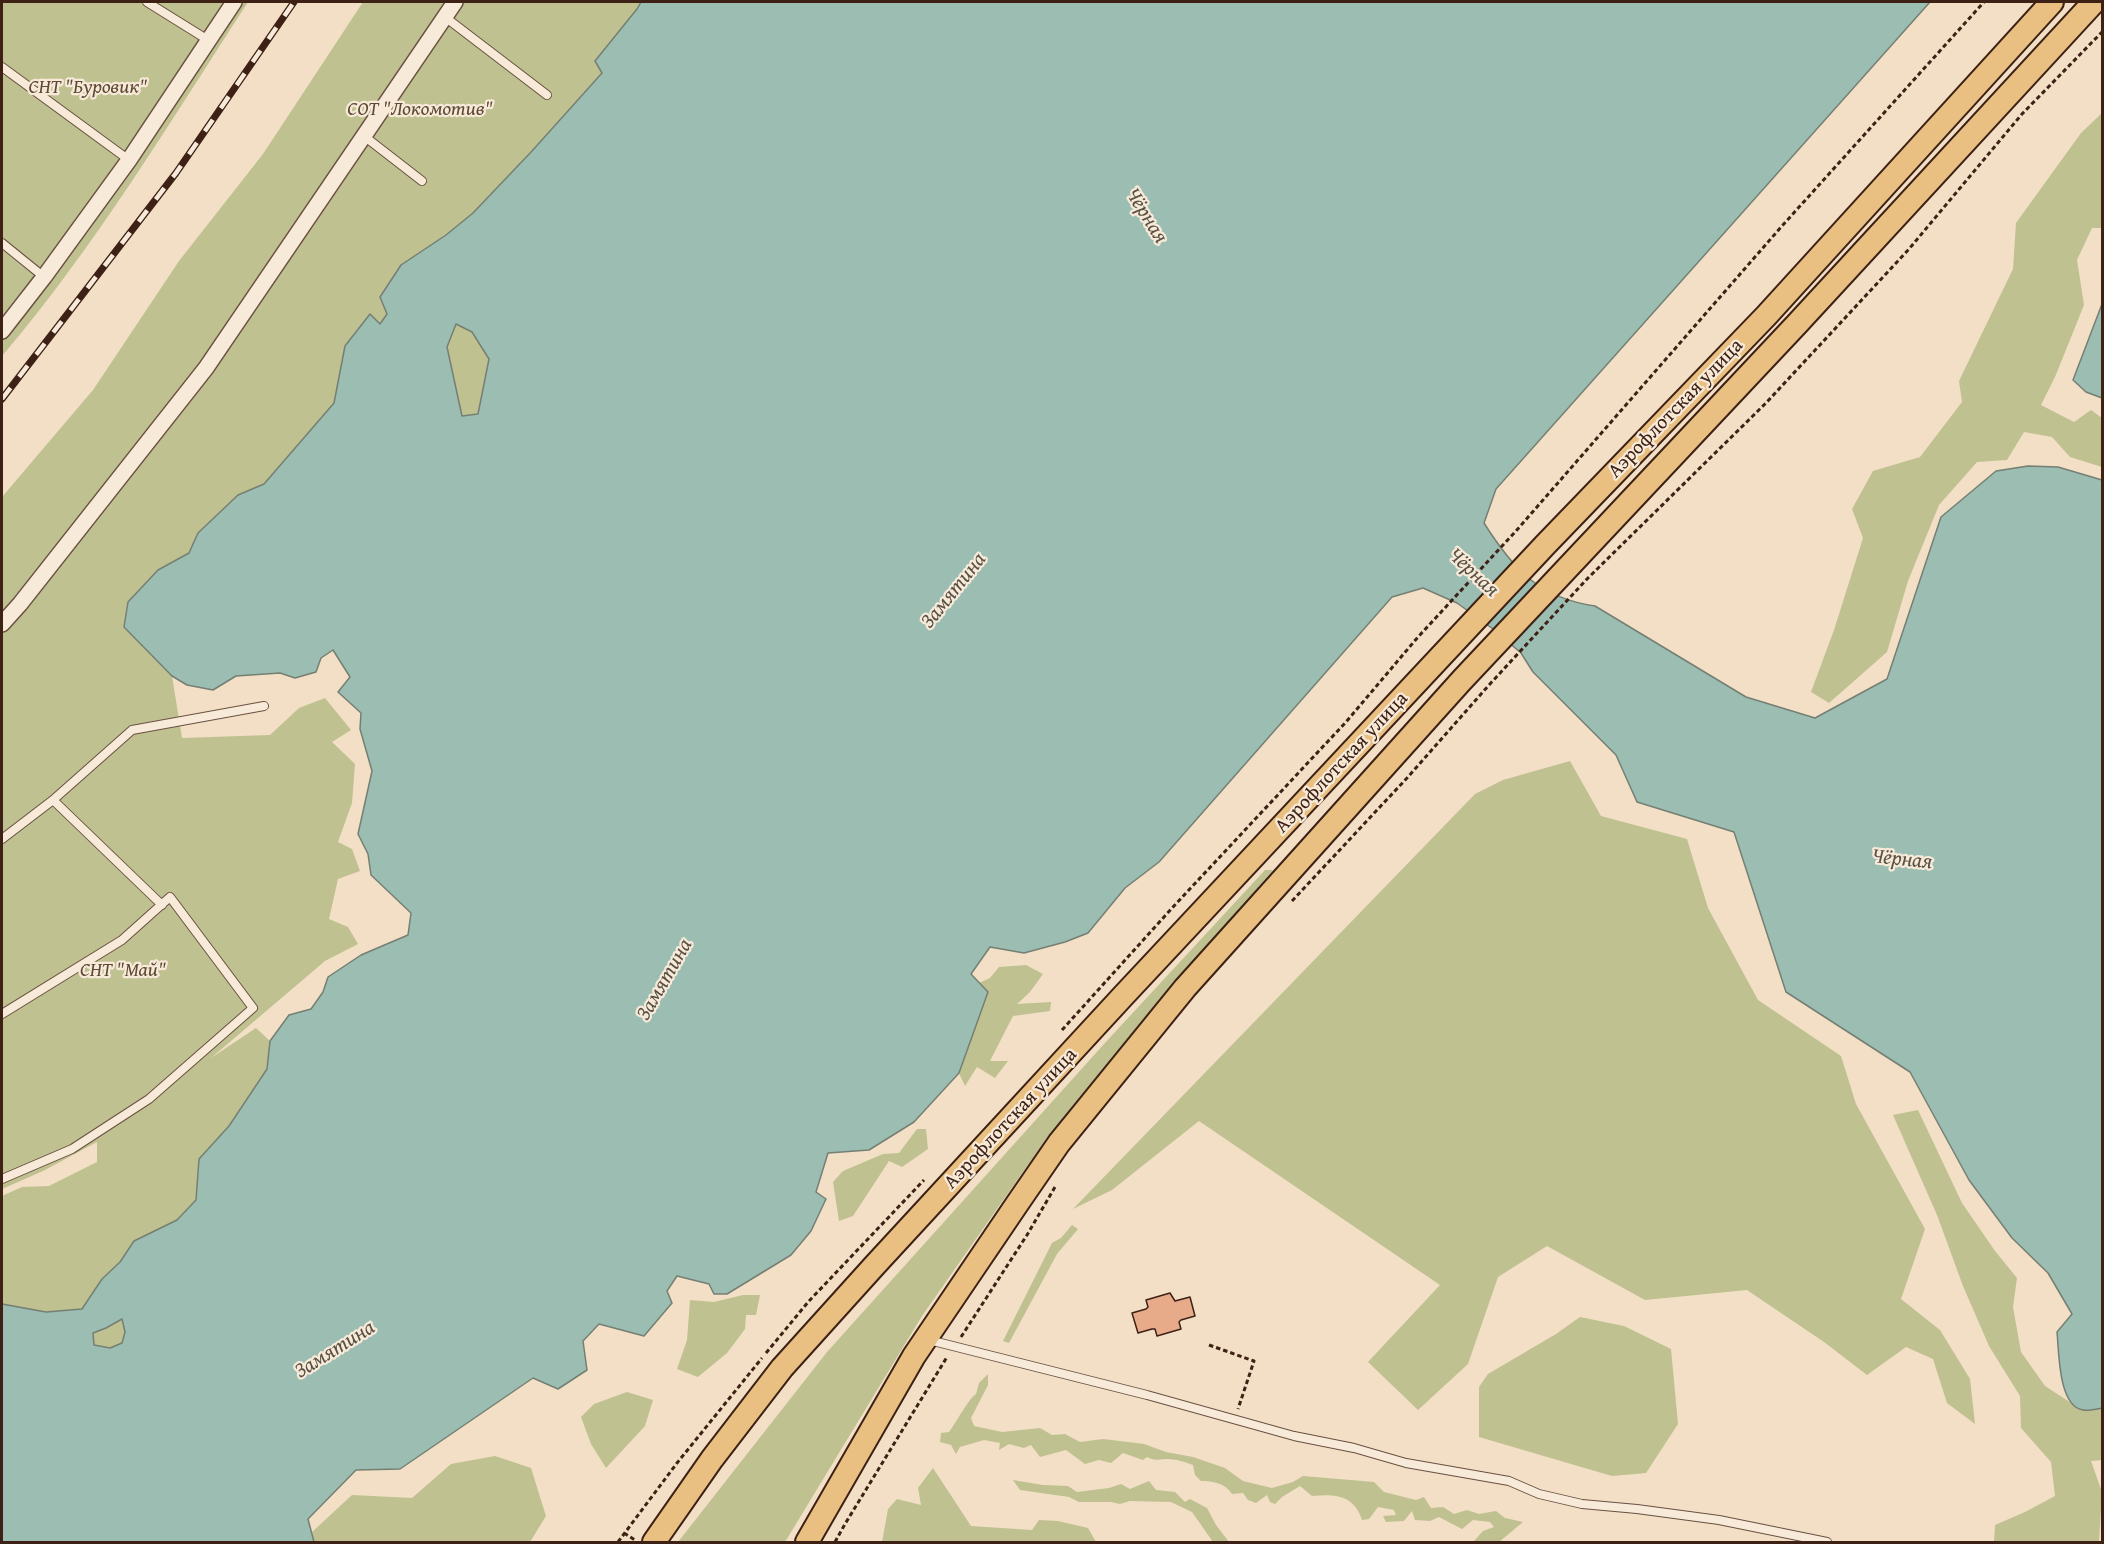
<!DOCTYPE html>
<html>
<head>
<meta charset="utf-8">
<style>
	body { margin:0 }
	#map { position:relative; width:2104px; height:1544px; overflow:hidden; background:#f2dfc5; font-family:"Gentium Book Plus",serif }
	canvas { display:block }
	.frame { position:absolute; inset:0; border:3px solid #3d2115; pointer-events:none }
</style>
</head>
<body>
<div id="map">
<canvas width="2104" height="1544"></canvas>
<div class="frame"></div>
</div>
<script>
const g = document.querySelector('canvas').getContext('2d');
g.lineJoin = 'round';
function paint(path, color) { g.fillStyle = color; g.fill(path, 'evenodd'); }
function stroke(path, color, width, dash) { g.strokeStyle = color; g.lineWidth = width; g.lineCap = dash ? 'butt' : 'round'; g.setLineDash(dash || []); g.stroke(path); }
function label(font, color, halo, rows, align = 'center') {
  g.font = font + ' "Gentium Book Plus",serif'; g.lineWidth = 4.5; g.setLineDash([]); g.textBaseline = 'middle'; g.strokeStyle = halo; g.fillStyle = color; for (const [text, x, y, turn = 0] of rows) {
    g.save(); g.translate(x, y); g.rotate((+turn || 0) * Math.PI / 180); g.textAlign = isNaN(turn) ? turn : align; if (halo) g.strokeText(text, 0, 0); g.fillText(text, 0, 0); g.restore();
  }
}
const green = new Path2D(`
	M2 2H248C170 122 95 247 2 356Z
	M363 2H641L602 73 532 151 473 213 446 235 381 297 388 313 380 324 370 314 345 346 334 403 264 484 238 495 198 533 189 553 158 570 124 627 172 676 182 738 270 735 299 708 325 698 351 730 332 742 355 764 352 803 338 842 352 849 360 871 338 879 329 919 348 927 358 944 325 961 211 1058 256 1028 270 1041 267 1069 229 1126 199 1159 196 1200 177 1220 134 1241 120 1262 102 1279 82 1309 46 1312 5 1306 2 1304V1196L22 1187 49 1186 97 1162V1142L43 1171 2 1189V497L93 390 179 261 263 154Z
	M2102 113V228H2092L2077 260 2084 305 2055 377 2041 405 2074 422 2091 410 2102 418V467L2070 457 2052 437 2024 432 2007 460 1977 462 1939 505 1908 581 1887 652 1829 703 1811 692 1834 630 1863 538 1852 509 1873 471 1920 457 1962 402 1959 381 2013 269 2016 223 2081 133Z
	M456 323 472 332 489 359 478 415 462 416 447 347Z
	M1570 761 1601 816 1687 839 1708 908 1758 1000 1841 1056 1856 1104 1925 1229 1901 1299 1940 1330 1970 1379 1975 1424 1947 1403 1933 1359 1906 1347 1867 1375 1824 1342 1747 1290 1645 1300 1547 1246 1498 1277 1468 1364 1418 1410 1368 1362 1440 1285 1199 1121 1112 1190 1073 1209 1475 794 1503 780Z
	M1265 870H1273L1114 1056 1027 1166 922 1316 785 1542H678L827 1352 1104 1044Z
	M1026 965 1043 974 1030 992 1017 1004 1051 1002 1050 1011 1013 1016 990 1061H1008L995 1078 977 1067 965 1086 959 1073 988 992 979 983 990 978 999 967Z
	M1918 1110 1962 1203 1995 1251 2017 1278 2013 1307 2021 1352 2045 1386 2082 1410 2102 1408V1460L2091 1461 2102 1492 2099 1542H1994L1995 1525 2025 1512 2055 1496 2051 1462 2021 1428 2020 1396 1989 1346 1963 1286 1937 1215 1893 1115Z
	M917 1129H926L928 1149 902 1167 889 1161 853 1216 839 1221 833 1182 843 1171 883 1154 899 1153Z
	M1072 1225 1078 1229 1057 1254 1009 1343 1003 1341 1052 1243 1061 1238Z
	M743 1295H760L756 1315H746L745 1329 727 1353 698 1377 677 1369 687 1340 690 1300 714 1302Z
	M1580 1317 1624 1326 1671 1349 1678 1424 1646 1473 1612 1476 1479 1437V1387L1488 1374 1556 1334Z
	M122 1319 125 1332 122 1343 110 1348 94 1345 93 1333 106 1328Z
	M988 1374V1385L971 1418 974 1426 1002 1432 1040 1428 1052 1435 1065 1434 1080 1442 1103 1439 1144 1444 1166 1452 1193 1457 1225 1468 1243 1481 1272 1488 1293 1482 1303 1476 1374 1482 1384 1492 1416 1500 1424 1497 1431 1508 1443 1507 1454 1514 1467 1510 1479 1514 1496 1511 1505 1518 1523 1522 1499 1542H1473L1483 1531 1494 1527 1490 1522 1473 1520 1462 1529 1439 1517 1430 1521 1415 1520 1412 1511 1404 1521 1386 1522 1383 1516 1396 1515 1394 1510 1378 1507 1369 1519 1362 1520C1354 1495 1335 1494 1312 1496L1300 1486 1282 1497 1275 1504 1270 1502 1267 1495 1256 1503 1248 1500 1243 1493 1232 1494C1225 1483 1213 1481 1201 1481L1195 1475 1193 1465C1185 1462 1176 1459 1167 1459 1157 1459 1158 1462 1147 1457L1143 1460 1123 1453 1111 1463 1099 1460 1085 1464 1066 1450 1040 1457 1031 1445 1024 1448 1009 1444 999 1450 1000 1443 984 1440 960 1447 956 1454 951 1445 940 1442 941 1433 949 1432C956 1423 969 1398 976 1394L979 1383Z
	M627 1392 653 1400 645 1426 606 1468 591 1444 581 1417 594 1404Z
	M495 1456 531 1468 546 1516 530 1542H314L312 1532 352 1495 412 1498 451 1464Z
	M933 1468 971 1526 1032 1530 1039 1520 1058 1521 1088 1528 1096 1542H882L888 1509 897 1499 921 1505 918 1488Z
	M1013 1480 1043 1485 1068 1486 1077 1492 1109 1488 1121 1484 1130 1489 1149 1481 1156 1490 1175 1492 1185 1502 1190 1499 1207 1508 1216 1525 1229 1542H1213L1192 1512 1171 1502 1130 1501 1120 1504 1111 1502H1079L1069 1497 1020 1490Z`);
const water = new Path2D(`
	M641 2H1930L1496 489 1484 523C1513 569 1539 598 1595 606L1746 697 1815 718 1887 679 1941 517 1996 471 2028 466 2058 467 2102 480V1408C2097 1409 2089 1411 2083 1410 2058 1406 2059 1351 2057 1332L2072 1314 2048 1273 2012 1238 1969 1180 1910 1072 1786 992 1734 832 1637 802 1616 755 1533 672 1521 653 1493 629 1457 603 1423 588 1392 597 1159 862 1125 888 1088 933 1065 942 1024 953 990 947 971 974 988 992 959 1073 914 1122 869 1150 828 1153 816 1192 826 1199 811 1231 791 1255 727 1294H714L709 1284 677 1276 667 1291 672 1303 644 1336 599 1324 583 1341 587 1370 558 1389 533 1378 400 1469 356 1470 308 1519 314 1542H2V1304L46 1312 82 1309 102 1279 120 1262 134 1241 177 1220 196 1200 199 1159 229 1126 267 1069 270 1041 289 1015 311 1009 323 992 328 977 361 955 408 935 411 913 371 875 368 854 358 834 372 771 360 729 361 713 338 692 350 677 333 650 321 658 316 672 295 678 280 673 236 676 213 690 187 685 172 676 124 627 128 602 158 570 189 553 198 533 238 495 264 484 334 403 345 346 370 314 380 324 387 314 380 297 401 265 446 235 473 213 532 151 602 73 595 61 637 9ZM456 324 472 332 489 359 478 414 462 416 447 347ZM122 1319 125 1332 122 1343 110 1348 94 1345 93 1333 106 1328Z
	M2102 304V398L2086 392 2073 380Z`);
const building = new Path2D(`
	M1170 1293 1175 1301 1190 1297 1195 1316 1181 1320 1179 1322 1181 1329 1157 1336 1155 1329H1152L1138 1333 1132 1313 1146 1309 1148 1307 1146 1300Z`);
const path = new Path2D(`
	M1292 901 1407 778 1489 685 1587 579 1766 403 1909 249 2022 114 2102 32
	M1062 1030 1173 907 1346 722 1418 637 1516 531 1782 226 1984 2
	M961 1337 1027 1235 1055 1187
	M1209 1345 1254 1361 1238 1409
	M766 1353 809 1301 924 1180
	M624 1533 635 1540
	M618 1542 677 1463 762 1358
	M835 1542 845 1524 947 1357`);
const lane = new Path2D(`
	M147 2 208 40
	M445 17 547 95
	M2 67 129 160
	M364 136 422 181
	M2 243 44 277
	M53 800 162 905
	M2 839 53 800 132 730 264 706
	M2 1014 122 940 170 897 253 1008 149 1099 72 1149 2 1179
	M929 1340 1147 1395 1294 1436 1354 1448 1406 1463 1509 1481 1539 1494 1582 1504 1637 1509 1719 1520 1827 1542`);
const street = new Path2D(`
	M2 331 44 277 129 160 234 2
	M2 624 20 604 206 368 455 2`);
const primary = new Path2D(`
	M654 1542 712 1459 782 1368 875 1265 1124 995 1546 544 1766 316 2052 2
	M807 1542 914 1356 1017 1204 1059 1143 1185 988 1462 680 1796 325 2094 2`);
const rail = new Path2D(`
	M2 399 176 173 294 2`);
const parkNames = [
	["СНТ \"Буровик\"",88,88],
	["СОТ \"Локомотив\"",420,110],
	["СНТ \"Май\"",123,971]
];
const streetNames = [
	["Аэрофлотская улица",1676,409,-46],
	["Аэрофлотская улица",1342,763,-47],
	["Аэрофлотская улица",1011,1119,-47]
];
const waterNames = [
	["Чёрная",1146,216,58],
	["Чёрная",1473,573,43],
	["Замятина",954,591,-51],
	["Чёрная",1902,860,6],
	["Замятина",665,980,-60],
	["Замятина",335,1350,-32]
];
paint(green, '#bfc191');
paint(water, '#9bbdb2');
stroke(water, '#757f73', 1.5);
paint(building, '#e7ab8a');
stroke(building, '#3d2115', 1.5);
stroke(lane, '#6a5041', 10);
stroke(street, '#6a5041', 18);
stroke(primary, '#3d2115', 26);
stroke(path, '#3d2115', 3, [4.5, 3]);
stroke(lane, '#f7ead9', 8);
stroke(street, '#f7ead9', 15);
stroke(primary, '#e9c082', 22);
stroke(rail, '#3d2115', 7);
stroke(rail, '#f7ead9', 4.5, [14]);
label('italic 20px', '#5e4934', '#f7ead9', parkNames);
label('20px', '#3d2115', '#f7ead9', streetNames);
label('italic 21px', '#595044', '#f7ead9', waterNames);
</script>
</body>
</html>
